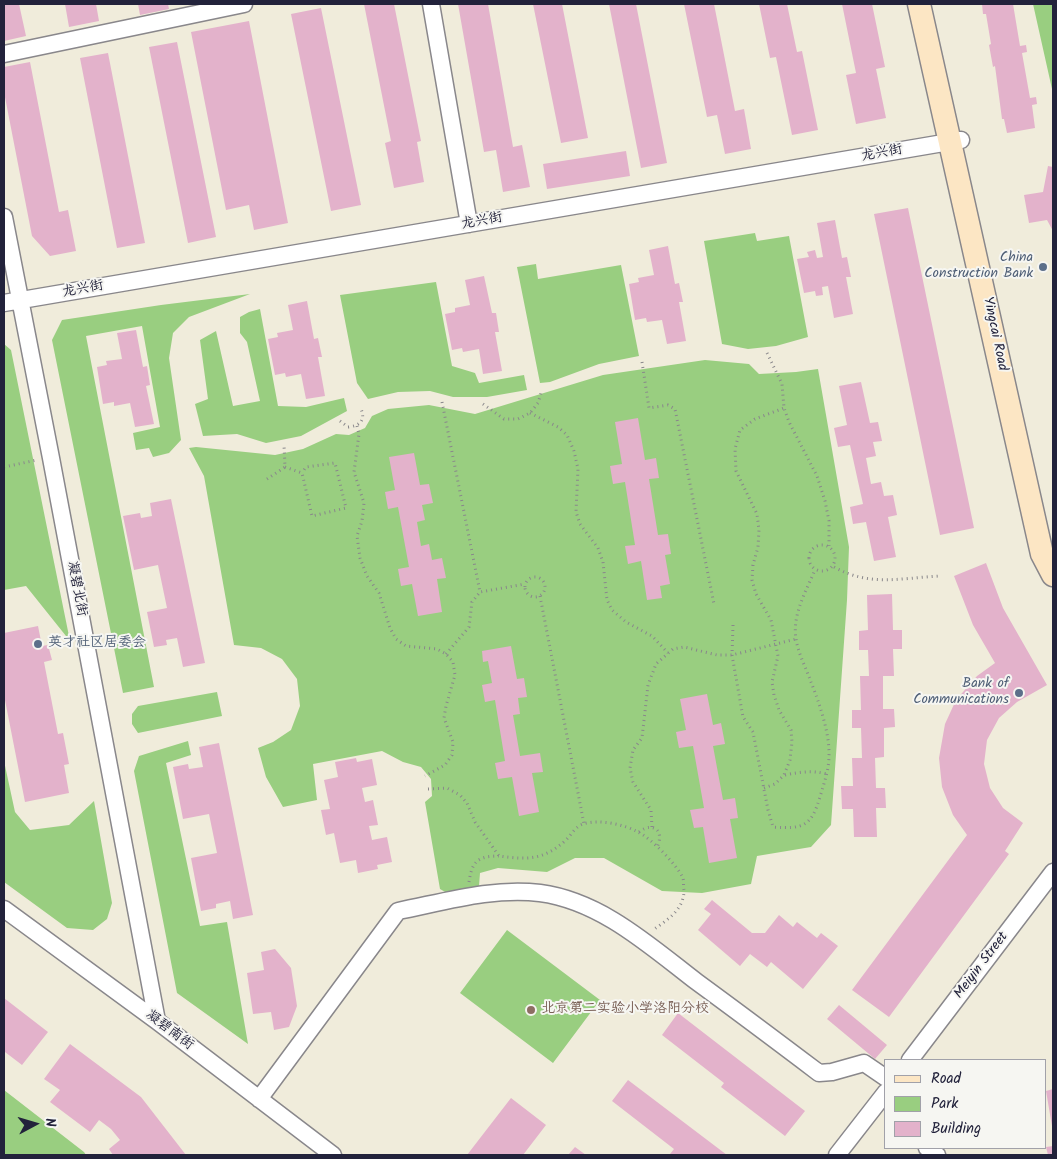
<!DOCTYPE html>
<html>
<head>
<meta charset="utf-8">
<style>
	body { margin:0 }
	#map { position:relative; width:1057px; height:1159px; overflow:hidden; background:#f0ecdb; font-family:Kalam,sans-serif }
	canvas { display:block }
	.frame { position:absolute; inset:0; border:5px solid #22223b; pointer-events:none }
	.legend { position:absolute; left:884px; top:1059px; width:162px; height:90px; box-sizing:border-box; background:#f6f6f2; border:1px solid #a1a1a9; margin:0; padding:6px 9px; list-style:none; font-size:15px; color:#22223b }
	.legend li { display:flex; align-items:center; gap:10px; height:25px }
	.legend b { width:25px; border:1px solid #a1a1a9 }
	.north { position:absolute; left:10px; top:1099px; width:50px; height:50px; -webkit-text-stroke:4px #f6f6f2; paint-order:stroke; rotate:84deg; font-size:14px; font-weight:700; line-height:20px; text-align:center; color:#22223b }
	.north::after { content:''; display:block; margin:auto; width:18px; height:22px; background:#22223b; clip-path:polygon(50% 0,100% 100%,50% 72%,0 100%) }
</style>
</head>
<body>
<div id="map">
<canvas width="1057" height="1159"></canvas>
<div class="frame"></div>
<ul class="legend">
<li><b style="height:6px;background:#fce6c4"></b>Road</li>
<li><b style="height:14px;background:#99ce80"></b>Park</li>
<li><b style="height:14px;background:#e3b2cb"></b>Building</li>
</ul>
<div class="north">N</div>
</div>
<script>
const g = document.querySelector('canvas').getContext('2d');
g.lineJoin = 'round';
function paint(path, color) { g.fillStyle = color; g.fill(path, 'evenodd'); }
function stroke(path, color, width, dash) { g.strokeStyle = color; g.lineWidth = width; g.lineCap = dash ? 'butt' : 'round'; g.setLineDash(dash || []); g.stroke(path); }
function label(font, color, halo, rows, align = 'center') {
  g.font = font + ' Kalam,"LXGW WenKai TC",sans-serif'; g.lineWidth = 4; g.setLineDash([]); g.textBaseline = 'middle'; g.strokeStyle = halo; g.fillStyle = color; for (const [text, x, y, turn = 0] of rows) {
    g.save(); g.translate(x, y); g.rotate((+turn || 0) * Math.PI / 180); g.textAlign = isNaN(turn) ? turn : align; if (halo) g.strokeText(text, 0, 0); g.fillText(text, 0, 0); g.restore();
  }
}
const green = new Path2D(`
	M1033 4H1053V90L1052 89Z
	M755 233 757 241 789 236 808 337 776 346 748 349 722 344 704 241Z
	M536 264 538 279 621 265 639 356 599 364 550 382 540 383 517 267Z
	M436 282 452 366 475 373 479 383 524 375 527 390 487 397H453L430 391 398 392 368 399 357 383 340 295Z
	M250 294 189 317 173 333 169 358 181 440 169 453 153 457 149 448 136 450 133 433 160 427 142 326 86 336 154 687 123 693 52 340 62 320 161 305Z
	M260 309 278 406 306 407 344 398 347 411 301 436 266 443 237 434 203 436 195 404 208 399 200 340 216 331 233 406 260 401 247 342 240 333V317L249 312Z
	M4 344 11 350 70 641 26 586 4 590Z
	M705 360 749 364 759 374 796 372 818 369 849 547 847 600 831 825 811 847 757 856 751 884 702 893 662 891 604 858H575L547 872 498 868 480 873 479 886 447 893 440 889 425 802 432 796 431 779 421 767 403 762 382 751 313 764 317 800 283 807 266 777 258 748 273 742 291 730 300 706 297 679 282 659 261 648 234 645 204 476 189 448 196 447 275 455 303 449 336 434 349 435 365 428 372 416 388 409 429 405 475 414 603 375Z
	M217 692 222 716 138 733 132 724V714L138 706Z
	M188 741 191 755 166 763 200 926 227 922 248 1044 177 993 134 771 139 756Z
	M4 761 15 812 30 830 69 825 94 801 112 903 107 919 93 930 67 928 4 882Z
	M507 930 600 1000 553 1063 460 993Z
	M4 1090 84 1152 86 1155H4Z`);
const building = new Path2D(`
	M4 4H19L26 36 4 41Z
	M65 4H96L99 21 69 27Z
	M138 4H168L169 9 140 15Z
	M364 4H394L421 141 417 142 424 182 394 188 385 143 391 141Z
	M458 4H488L513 147 522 145 530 187 503 192 496 150 484 152Z
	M533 4H562L588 138 561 143Z
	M609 4H636L667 163 641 168Z
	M684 4H714L735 111 744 109 751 149 725 154 717 115 707 117Z
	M759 4H787L797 52 802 51 818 130 792 135 776 57 770 58Z
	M842 4H872L885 67 876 69 886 118 856 124 846 75 856 73Z
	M982 4H1013L1020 46 1026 45 1027 52 1022 53 1030 98 1036 97 1037 104 1032 105 1035 128 1007 133 1004 119H1002L995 66 993 67 989 45 991 44 986 14H983Z
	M321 8 361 205 331 211 291 14Z
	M249 21 288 223 254 230 249 205 226 210 191 32Z
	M177 42 216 237 188 243 149 47Z
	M108 53 145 243 117 248 80 58Z
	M30 62 59 212 68 210 76 251 50 256 32 236 4 92V67Z
	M626 151 630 176 547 189 543 164Z
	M1048 166 1053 167V231L1047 220 1029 223 1024 195 1043 192Z
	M908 208 974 528 940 535 874 214Z
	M835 220 842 258 847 257 851 277H846L853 314 834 318 828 286 822 287 823 295 816 296 815 291 804 293 797 259 809 257 807 252 815 250 817 258 823 257 817 223Z
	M668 246 675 284 679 283 683 302H679L686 341 667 344 662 320 647 322 646 318 635 320 629 284 639 282 638 278 654 275 649 250Z
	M484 276 492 313H496L499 332H495L502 371 483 374 479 349 463 352 462 348 452 350 445 314 455 312V308L470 305 465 280Z
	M307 301 314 339 318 338 322 357H318L325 396 306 399 301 374 286 377 285 373 275 375 268 339 278 337 277 333 293 330 288 305Z
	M136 330 143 367 147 366 150 385 146 386 154 424 135 427 130 403 114 406V402L103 404 97 367 107 365 106 361 122 359 117 333Z
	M861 382 870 423 878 422 882 441 873 442 876 456 866 458 871 484 881 482 884 496 893 495 897 515 888 517 896 557 874 561 866 522 853 524 850 507 863 504 850 445 838 447 834 428 847 425 839 386Z
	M638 418 645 460 656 458 659 478 649 479 658 535 668 534 671 554 665 555 670 584 660 586 662 598 647 600 641 561 628 564 625 546 635 545 625 482 613 484 610 466 622 464 615 422Z
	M414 453 420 485 429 484 433 503 422 505 425 520 417 522 421 546 429 544 432 560 442 558 446 578 437 579 442 612 418 616 412 584 401 586 398 569 409 567 398 507 388 509 385 492 395 490 389 457Z
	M171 499 205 663 183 667 177 638 166 640 167 645 154 647 147 612 167 608 158 565 134 570 123 516 140 513 141 518 152 516 150 503Z
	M986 563 1003 608 1047 685 1017 702 999 718 987 740 984 764 990 788 1003 808 1023 823 1005 851 1009 854 889 1017 852 990 967 835 953 815 942 787 939 758 945 724 956 700 977 676 995 663 973 625 954 576Z
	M892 594 893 630H902V649H893L894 676H883V709H894L895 727 884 728V757L875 758 876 788H885L886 808H876L877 837H854L853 809H842L841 786H853L852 758H862L861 728H852V710H861L860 676H869L868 650H859V631L868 630 867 595Z
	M38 626 42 646 48 645 52 660 44 662 58 734 63 733 69 764 64 765 69 793 25 802 4 695V633Z
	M511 646 517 679 524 678 527 697 518 698 520 714 513 715 520 756 540 753 543 772 532 773 539 812 519 816 512 777 498 779 495 763 505 761 495 700 485 702 482 685 492 683 488 661 483 662 482 651Z
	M707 694 713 725 721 723 725 744 713 746 723 800 735 798 738 818 730 819 737 858 709 863 703 827 694 828 690 810 704 808 693 746 679 748 676 732 686 730 680 699Z
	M219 743 253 915 233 919 230 901 216 904V908L201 911 191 858 217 853 209 814 183 819 173 767 188 764 189 769 203 767 199 747Z
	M356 758 357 762 372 759 377 785 362 788 365 802 373 800 378 825 369 826 372 840 387 837 392 862 377 865 378 869 358 873 356 860 340 863 334 833 326 835 321 810 330 809 324 780 338 777 335 762Z
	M712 900 752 933H765L779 915 793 927 797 922 817 938 821 933 838 946 803 989 771 962 767 967 750 954 740 966 698 930 711 914 704 909Z
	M275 949 291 968 297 1006 289 1027 274 1030 271 1012 253 1014 247 973 264 970 261 952Z
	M4 998 48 1032 22 1065 5 1052 4 1054Z
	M839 1005 887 1045 875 1059 827 1019Z
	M678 1013 805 1111 785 1136 721 1087 724 1083 662 1035Z
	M70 1044 141 1097 186 1155H113L109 1149 120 1140 111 1129 99 1120 90 1132 50 1102 60 1090 44 1079Z
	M628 1080 727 1155H672L670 1154 674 1149 612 1101Z
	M1053 1089V1126H1052L1046 1091Z
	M511 1098 546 1125 523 1155H467Z
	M1053 1146V1155H1048L1046 1147Z
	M575 1147 586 1155H568Z`);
const path = new Path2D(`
	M767 353 782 384 784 408 789 422 817 476 825 501 829 521V546
	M642 362 649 408 668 405 675 409 714 604
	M442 402 480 592 525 584
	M483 404 504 419H518L530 413 538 403 542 390
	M530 413 558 427 567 435 574 451 578 469 576 512 580 524 598 548 603 562 607 600 612 610 626 622 652 636 668 653
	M340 421 348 427C359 426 366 421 361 409
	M357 426 359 434 354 472 364 503 362 521 357 536 360 558 367 576 379 593 390 628 396 639 406 646 437 649 446 654 453 662 455 675 446 706 444 718 453 742 452 755 445 765 425 776
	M4 467 37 460
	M285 467 302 473 312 516 346 508 335 463 306 467 302 473
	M267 479 285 467 284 445
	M809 558a13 13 0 1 1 26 0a13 13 0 1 1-26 0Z
	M834 567C870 587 900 578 940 576
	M525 587a10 10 0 1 1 20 0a10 10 0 1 1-20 0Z
	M540 596 584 824
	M733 625 732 655 743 717 753 732 768 810 773 827C803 829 811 827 820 797 824 783 829 770 829 756 830 734 819 702 811 682 806 668 798 653 796 639 792 615 806 591 815 570
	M446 654 469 627 472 602 480 592
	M785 775C800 772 812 770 827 774
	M764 788 775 784 784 775 790 760 792 742 791 730 779 710 774 695 772 682 778 656 771 620 756 594 752 580 753 565 758 547 759 530 757 514 736 471 735 449 740 430 755 419 784 408
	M428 789 447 788 460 795 467 803 475 822 499 856C528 860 544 860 566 840 571 835 576 826 583 824 599 819 623 824 638 832 651 838 677 865 683 878 684 882 683 886 684 890 684 910 667 920 653 930
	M652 827 651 810 633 782 630 768 633 750 642 738 648 685 656 664 673 649 684 647 717 655H732L796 639
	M639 832C653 821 665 831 657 847
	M469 882C472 861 478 856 499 856`);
const minor = new Path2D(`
	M431 4 469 224
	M4 54 244 4
	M4 217 51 458 157 1021
	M4 303 961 140
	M4 909 157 1021 333 1155
	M910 1060 1053 872
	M259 1099 398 911C444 902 493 887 540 893 601 901 650 946 697 982 738 1012 778 1042 819 1073L832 1072 864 1063 886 1078
	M927 1148 937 1155
	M837 1155 886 1092`);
const secondary = new Path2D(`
	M919 4 1042 554 1053 575`);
const markers = [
	[1043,267,5,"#5c6f8a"],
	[38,644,5,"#5c6f8a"],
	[1019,693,5,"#5c6f8a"],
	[531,1010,5,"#8d6e63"]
];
const streetNames = [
	["龙兴街",882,154,-10],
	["龙兴街",482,222,-10],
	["龙兴街",83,290,-10],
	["Yingcai Road",994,334,78],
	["凝碧北街",76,589,79],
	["Meiyin Street",982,966,-53],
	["凝碧南街",169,1031,37]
];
const serviceNames = [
	["China",1033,259],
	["Construction Bank",1033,275],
	["英才社区居委会",48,644,"left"],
	["Bank of",1009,685],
	["Communications",1009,701]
];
const educationNames = [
	["北京第二实验小学洛阳分校",541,1010]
];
paint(green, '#99ce80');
paint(building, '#e3b2cb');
stroke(minor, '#89878b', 19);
stroke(secondary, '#89878b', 25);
stroke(path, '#89878b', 3, [1, 4]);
stroke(minor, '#fff', 16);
stroke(secondary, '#fce6c4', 22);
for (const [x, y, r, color] of markers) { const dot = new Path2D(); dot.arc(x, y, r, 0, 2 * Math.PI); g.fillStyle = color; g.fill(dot); stroke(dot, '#f6f6f2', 2); }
label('14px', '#22223b', '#f6f6f2', streetNames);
label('14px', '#4e5e75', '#f6f6f2', serviceNames, 'right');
label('14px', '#785e54', '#f6f6f2', educationNames, 'left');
</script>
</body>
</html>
